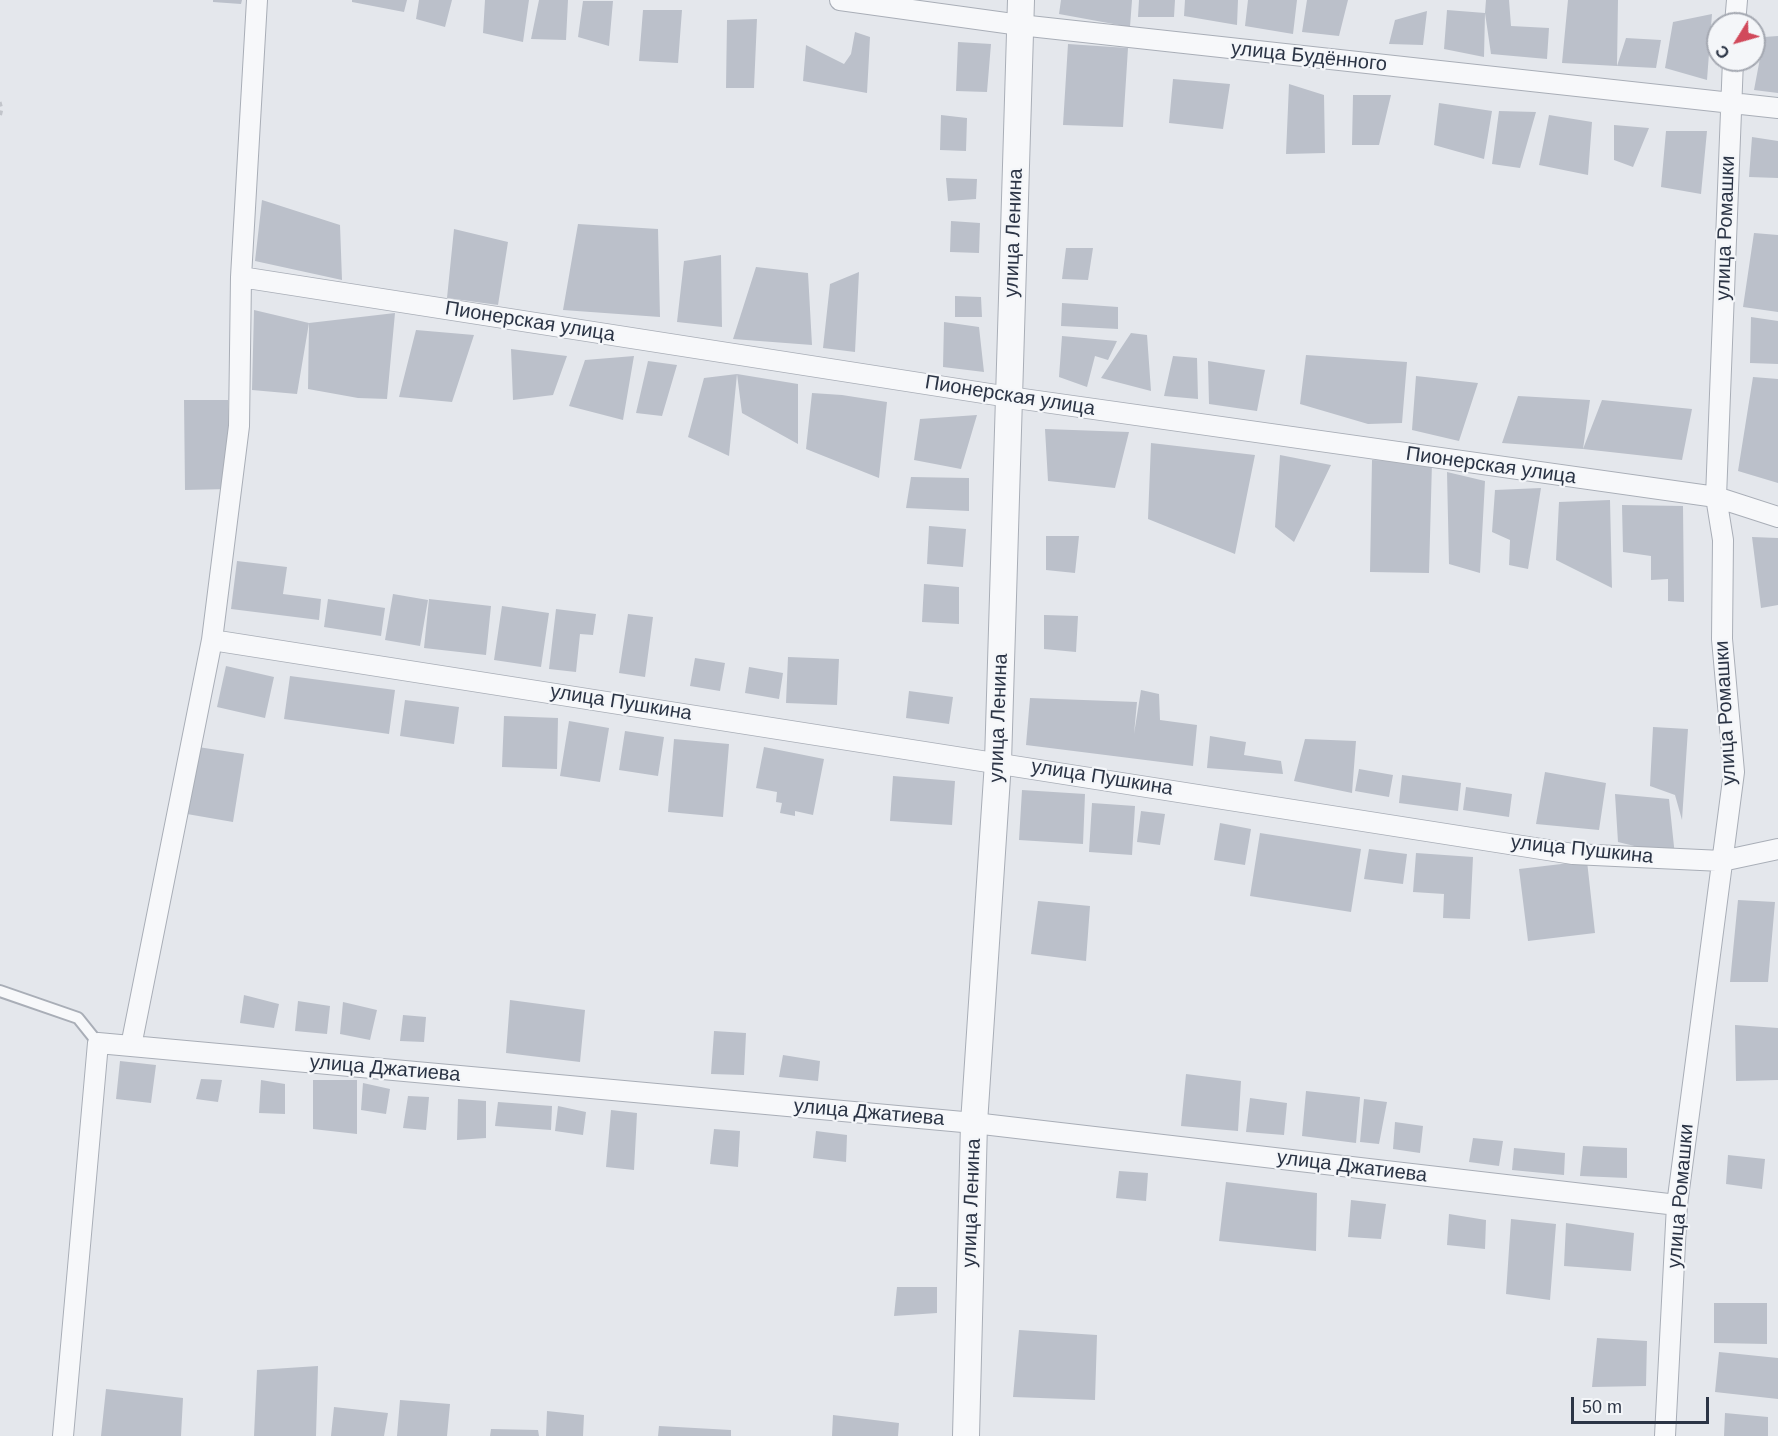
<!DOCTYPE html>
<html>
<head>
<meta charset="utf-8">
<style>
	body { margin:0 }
	#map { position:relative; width:1778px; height:1436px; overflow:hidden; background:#e4e7ec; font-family:Arial,sans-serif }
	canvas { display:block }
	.north { position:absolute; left:1706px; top:12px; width:60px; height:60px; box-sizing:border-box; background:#f4f6f9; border:2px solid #a4a8b1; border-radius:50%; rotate:233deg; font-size:16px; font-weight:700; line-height:24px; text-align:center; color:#2b3445 }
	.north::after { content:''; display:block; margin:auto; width:21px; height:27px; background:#d1495b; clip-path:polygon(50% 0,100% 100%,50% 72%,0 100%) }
	.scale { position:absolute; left:1571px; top:1397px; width:138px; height:27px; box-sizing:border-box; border:3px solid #2b3445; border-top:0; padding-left:8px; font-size:18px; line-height:21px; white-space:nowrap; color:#2b3445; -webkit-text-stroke:4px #f4f6f9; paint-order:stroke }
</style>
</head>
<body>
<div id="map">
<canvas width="1778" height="1436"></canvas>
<div class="north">С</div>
<div class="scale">50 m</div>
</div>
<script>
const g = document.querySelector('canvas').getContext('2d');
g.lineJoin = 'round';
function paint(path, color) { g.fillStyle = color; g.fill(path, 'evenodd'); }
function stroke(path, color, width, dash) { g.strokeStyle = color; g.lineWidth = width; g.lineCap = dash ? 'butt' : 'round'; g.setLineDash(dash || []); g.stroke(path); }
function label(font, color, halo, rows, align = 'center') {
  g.font = font + ' Arial,sans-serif'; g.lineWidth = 4.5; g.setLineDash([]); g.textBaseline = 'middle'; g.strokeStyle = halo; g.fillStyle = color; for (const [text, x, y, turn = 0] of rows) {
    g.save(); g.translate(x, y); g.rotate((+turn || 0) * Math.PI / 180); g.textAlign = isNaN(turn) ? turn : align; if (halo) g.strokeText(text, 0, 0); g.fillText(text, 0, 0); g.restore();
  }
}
const building = new Path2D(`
	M213 0H242L241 4 213 2Z
	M352 0H407L404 12 352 2Z
	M419 0H452L445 27 416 19Z
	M485 0H529L523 42 483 33Z
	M539 0H568L566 40 531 39Z
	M1061 0H1132L1130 27 1059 14Z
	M1139 0H1175L1174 17H1138Z
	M1185 0H1238L1237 25 1184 16Z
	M1248 0H1297L1293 34 1245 26Z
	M1307 0H1348L1339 36 1302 32Z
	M1486 0H1509L1511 26 1549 28 1547 59 1491 54 1485 13Z
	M1568 0H1618L1617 66 1626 38 1661 40 1656 68 1617 66 1562 63Z
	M583 1H613L609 46 578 37Z
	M643 10H682L678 63 639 61Z
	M1447 10 1485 13 1484 57 1444 49Z
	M1427 11 1423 45 1389 44 1395 20Z
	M1712 14 1707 80 1665 68 1673 22Z
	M757 19 754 88H726L727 20Z
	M855 32 870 37 867 93 803 81 806 45 844 64 851 54Z
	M1778 36V93L1754 90 1764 37Z
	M958 42 991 44 987 92 956 91Z
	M1068 44 1128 48 1123 127 1063 125Z
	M1173 79 1230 84 1223 129 1169 123Z
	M1289 84 1324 95 1325 153 1286 154Z
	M1353 95H1391L1379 145H1352Z
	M1439 103 1492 111 1484 159 1434 145Z
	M1499 111 1536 112 1520 168 1492 164Z
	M941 115 967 118 966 151 940 150Z
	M1549 115 1592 122 1588 175 1539 165Z
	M1614 125 1649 128 1633 167 1614 160Z
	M1666 131H1707L1701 194 1661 187Z
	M1752 137 1778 141V178L1749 177Z
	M946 178 977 179 976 199 948 201Z
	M262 200 340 225 342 280 255 261Z
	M951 221 980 223 979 253 950 252Z
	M578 224 658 229 660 317 563 310Z
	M454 229 508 242 498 305 447 298Z
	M1754 233 1778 235V312L1743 307Z
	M1066 248H1093L1088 280 1062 279Z
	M721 255 722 327 677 322 684 261Z
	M756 267 808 273 812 345 733 339Z
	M859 272 855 352 823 348 830 284Z
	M955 296 981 297 982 317H955Z
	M1062 303 1118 307V329L1061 326Z
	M254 310 309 323 297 394 252 390Z
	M395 313 387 399 358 398 308 389 309 323Z
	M1751 317 1778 321V364L1750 363Z
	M944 322 979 327 984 372 943 367Z
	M416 330 474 335 452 402 399 397Z
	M1131 333 1147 335 1151 391 1101 378Z
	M1062 336 1117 341 1108 360 1095 356 1087 387 1059 377Z
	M511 349 567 356 553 395 513 400Z
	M1306 355 1407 362 1402 423 1368 424 1300 404Z
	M634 356 623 420 569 406 585 360Z
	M1173 356 1197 358 1198 399 1164 396Z
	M648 361 677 365 662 416 636 413Z
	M1208 361 1265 370 1257 411 1209 404Z
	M737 374 729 456 688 437 704 378 737 374 798 384V444L742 413Z
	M1416 376 1478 383 1459 441 1412 430Z
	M1753 377 1778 379V483L1738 471Z
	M812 393 842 395 887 402 879 478 806 449Z
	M1518 396 1590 400 1583 449 1602 400 1692 409 1682 460 1583 449 1502 443Z
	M184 400H228L229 489 185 490Z
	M977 415 961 469 914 460 920 419Z
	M1045 429 1129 432 1115 488 1048 481Z
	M1151 443 1255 455 1235 554 1148 519Z
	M1280 455 1331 465 1294 542 1275 527Z
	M1372 460 1432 462 1429 573 1370 572Z
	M1447 472 1485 481 1480 573 1449 564Z
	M911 477 969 478V511L906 508Z
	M1541 488 1528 569 1509 565 1510 540 1492 532 1495 490Z
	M1610 500 1612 588 1556 560 1559 502Z
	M1622 505 1683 506 1684 602 1668 601V579L1651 580V556L1623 552Z
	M929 526 966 529 963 567 927 564Z
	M1046 536H1079L1075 573 1046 570Z
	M1752 537 1778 538V605L1761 608Z
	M237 561 287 567 283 594 321 599 319 620 231 609Z
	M924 584 959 587V624L922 622Z
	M393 594 428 600 420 646 385 640Z
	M328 599 385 608 381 636 324 627Z
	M429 599 491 606 486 655 424 648Z
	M502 606 549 613 541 667 494 660Z
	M556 609 596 614 593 635 580 634 576 672 549 669Z
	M628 614 653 617 645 677 619 673Z
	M1044 615 1078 616 1076 652 1044 649Z
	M788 657 839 659 837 705 786 703Z
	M695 658 725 663 720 691 690 686Z
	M226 666 274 677 265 718 217 707Z
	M749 667 783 673 779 699 745 693Z
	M290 676 395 690 389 734 284 719Z
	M1141 690 1159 694 1160 720 1197 725 1193 766 1026 745 1030 698 1137 702 1134 734Z
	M909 691 953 697 949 724 906 718Z
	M405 700 459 707 454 744 400 736Z
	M504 716 558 718 557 769 502 767Z
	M569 721 609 728 600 782 560 776Z
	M1653 727 1688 729 1682 820 1675 795 1650 786Z
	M625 731 664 737 658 776 619 770Z
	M1210 736 1246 742 1244 755 1281 761 1283 774 1207 768Z
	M674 739 729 744 723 817 668 812Z
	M1305 739 1356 741 1352 793 1294 781Z
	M198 747 244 754 233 822 187 814Z
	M764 747 824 759 813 815 795 811V816L780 813 782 803 776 802 777 792 756 788Z
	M1359 769 1393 775 1389 797 1355 791Z
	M1545 772 1606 783 1599 830 1536 824Z
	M1402 775 1461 783 1458 811 1399 803Z
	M893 776 955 781 952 825 890 821Z
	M1466 787 1512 794 1509 817 1463 810Z
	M1022 790 1085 794 1083 844 1019 840Z
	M1615 794 1669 799 1675 856 1618 842Z
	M1092 803 1135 806 1132 855 1089 852Z
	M1141 811 1165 814 1160 845 1137 842Z
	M1220 823 1251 829 1245 865 1214 860Z
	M1260 833 1361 849 1351 912 1250 896Z
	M1369 849 1407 854 1403 884 1364 879Z
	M1416 853 1473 857 1470 919 1443 918 1444 894 1413 892Z
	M1587 861 1595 933 1528 941 1519 869Z
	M1738 900 1775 902 1768 982H1730Z
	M1038 901 1090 906 1086 961 1031 954Z
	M244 995 279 1004 274 1028 240 1023Z
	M510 1000 585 1010 580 1062 506 1053Z
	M298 1001 330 1006 327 1034 295 1031Z
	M343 1002 377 1010 370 1040 340 1034Z
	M403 1015 426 1017 424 1042 400 1041Z
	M1735 1025 1778 1028V1080L1736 1081Z
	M714 1031 746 1033 744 1075 711 1074Z
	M783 1055 820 1061 818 1081 779 1077Z
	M120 1061 156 1065 151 1103 116 1099Z
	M1186 1074 1241 1081 1238 1131 1181 1126Z
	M201 1079 222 1080 218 1102 196 1099Z
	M261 1080 285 1084V1114L259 1113Z
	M313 1080H357V1134L313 1129Z
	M363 1083 390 1089 386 1114 361 1110Z
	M1306 1091 1360 1097 1356 1143 1302 1136Z
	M408 1096 429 1097 426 1130 403 1128Z
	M1250 1098 1287 1103 1284 1135 1246 1132Z
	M458 1099 486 1101V1138L457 1140Z
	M1364 1099 1387 1102 1379 1144 1360 1142Z
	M498 1102 552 1106 551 1130 495 1126Z
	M558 1106 586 1112 583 1135 555 1131Z
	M611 1110 637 1113 634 1170 606 1167Z
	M1395 1122 1423 1126 1420 1153 1393 1149Z
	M714 1129 740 1131 738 1167 710 1164Z
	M816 1131 847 1135 846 1162 813 1158Z
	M1473 1138 1503 1141 1499 1166 1469 1162Z
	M1583 1146 1627 1148V1178L1580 1176Z
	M1514 1148 1565 1153 1564 1175 1512 1170Z
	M1728 1155 1765 1159 1762 1189 1726 1184Z
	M1119 1171 1148 1173 1146 1201 1116 1198Z
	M1226 1182 1317 1193 1316 1251 1219 1241Z
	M1351 1200 1386 1204 1381 1239 1348 1237Z
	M1449 1214 1486 1220 1485 1249 1447 1245Z
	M1511 1219 1556 1224 1550 1300 1506 1294Z
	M1566 1223 1634 1233 1631 1271 1564 1266Z
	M897 1287H937V1313L894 1316Z
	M1714 1303H1767V1344L1714 1343Z
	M1019 1330 1097 1335 1095 1400 1013 1397Z
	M1597 1338 1647 1341 1646 1386 1592 1387Z
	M1719 1352 1778 1358V1399L1715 1392Z
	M318 1366 316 1436H254L257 1370Z
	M106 1389 183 1398 181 1436H101Z
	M400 1400 450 1404 447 1436H397Z
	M334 1407 388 1413 384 1436H331Z
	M547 1411 584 1415 583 1436H546Z
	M1725 1413 1768 1417V1436H1724Z
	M833 1415 899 1423 898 1436H832Z
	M659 1426 731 1430V1436H658Z
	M491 1429 538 1430 539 1436H490Z`);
const path = new Path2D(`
	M0 102 2 109 0 117`);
const service = new Path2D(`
	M0 991 78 1018 98 1043`);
const minor = new Path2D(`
	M840 0 1020 25 1778 108
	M1735 24 1737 0
	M241 277 1009 397 1716 497 1778 517
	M212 640 1573 854 1722 861 1778 849
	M131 1046 974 1123 1677 1205
	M63 1436 98 1043 131 1046 212 640 239 426 241 277 257 0
	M1665 1436 1677 1205 1734 772 1722 639 1723 540 1716 497 1733 60`);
const tertiary = new Path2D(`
	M966 1436 974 1123 998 762 1021 0`);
const streetNames = [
	["улица Будённого",1309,57,6],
	["улица Ромашки",1726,228,-88],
	["улица Ленина",1014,233,-88],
	["Пионерская улица",530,322,9],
	["Пионерская улица",1010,396,9],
	["Пионерская улица",1491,466,8],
	["улица Пушкина",621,703,9],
	["улица Ромашки",1726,713,-93],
	["улица Ленина",999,718,-88],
	["улица Пушкина",1102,778,9],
	["улица Пушкина",1582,850,6],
	["улица Джатиева",385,1069,5],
	["улица Джатиева",869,1113,5],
	["улица Джатиева",1352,1167,7],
	["улица Ромашки",1681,1196,-85],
	["улица Ленина",972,1203,-88]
];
paint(building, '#bbc0ca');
stroke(service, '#a9aeb7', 14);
stroke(minor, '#a9aeb7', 22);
stroke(tertiary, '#a9aeb7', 28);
stroke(path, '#c2c5cb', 3, [4.5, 4.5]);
stroke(service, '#f7f8fa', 10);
stroke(minor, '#f7f8fa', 20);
stroke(tertiary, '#f7f8fa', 26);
label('20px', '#2b3445', '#f4f6f9', streetNames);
</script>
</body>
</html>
